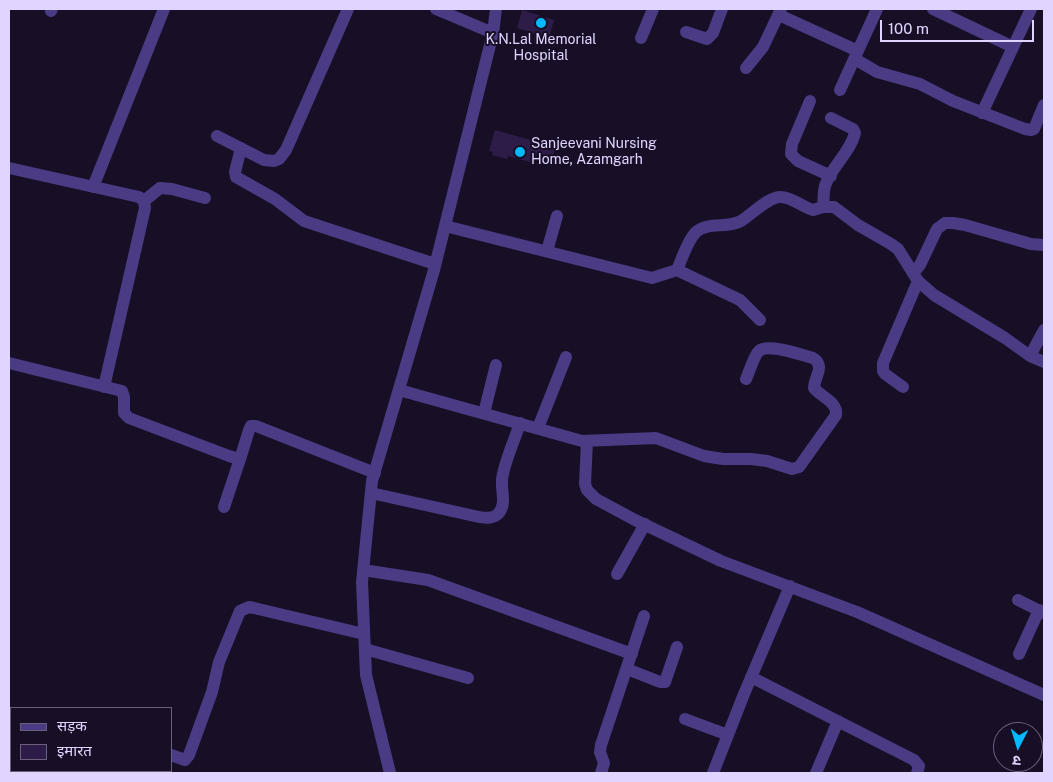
<!DOCTYPE html>
<html>
<head>
<meta charset="utf-8">
<style>
	body { margin:0 }
	#map { position:relative; width:1053px; height:782px; overflow:hidden; background:#180f26; font-family:"Public Sans","Noto Sans Devanagari",sans-serif }
	canvas { display:block }
	.frame { position:absolute; inset:0; border:10px solid #e1d5ff; pointer-events:none }
	.legend { position:absolute; left:10px; top:707px; width:162px; height:65px; box-sizing:border-box; background:#180f26; border:1px solid #685e7d; margin:0; padding:6px 9px; list-style:none; font-size:15px; color:#e1d5ff }
	.legend li { display:flex; align-items:center; gap:10px; height:25px }
	.legend b { width:25px; border:1px solid #685e7d }
	.north { position:absolute; left:993px; top:722px; width:50px; height:50px; box-sizing:border-box; background:#180f26; border:1px solid #685e7d; border-radius:50%; rotate:185deg; font-size:14px; font-weight:700; line-height:20px; text-align:center; color:#e1d5ff }
	.north::after { content:''; display:block; margin:auto; width:18px; height:22px; background:#03b8fd; clip-path:polygon(50% 0,100% 100%,50% 72%,0 100%) }
	.scale { position:absolute; left:880px; top:20px; width:154px; height:22px; box-sizing:border-box; border:2px solid #e1d5ff; border-top:0; padding-left:6px; font-size:15px; line-height:18px; white-space:nowrap; color:#e1d5ff; -webkit-text-stroke:4px #180f26; paint-order:stroke }
</style>
</head>
<body>
<div id="map">
<canvas width="1053" height="782"></canvas>
<div class="frame"></div>
<ul class="legend">
<li><b style="height:6px;background:#4b3b85"></b>सड़क</li>
<li><b style="height:14px;background:#2c1c47"></b>इमारत</li>
</ul>
<div class="north">उ</div>
<div class="scale">100 m</div>
</div>
<script>
const g = document.querySelector('canvas').getContext('2d');
g.lineJoin = 'round';
function paint(path, color) { g.fillStyle = color; g.fill(path, 'evenodd'); }
function stroke(path, color, width, dash) { g.strokeStyle = color; g.lineWidth = width; g.lineCap = dash ? 'butt' : 'round'; g.setLineDash(dash || []); g.stroke(path); }
function label(font, color, halo, rows, align = 'center') {
  g.font = font + ' "Public Sans",sans-serif'; g.lineWidth = 4; g.setLineDash([]); g.textBaseline = 'middle'; g.strokeStyle = halo; g.fillStyle = color; for (const [text, x, y, turn = 0] of rows) {
    g.save(); g.translate(x, y); g.rotate((+turn || 0) * Math.PI / 180); g.textAlign = isNaN(turn) ? turn : align; if (halo) g.strokeText(text, 0, 0); g.fillText(text, 0, 0); g.restore();
  }
}
const building = new Path2D(`
	M522 10 554 20 549 38 517 28Z
	M495 130 556 147 552 158 536 154 534 163 508 156 507 159 492 155 493 152 489 151Z`);
const minor = new Path2D(`
	M436 9 493 33
	M933 9 1013 47
	M51 11 52 9
	M779 15 858 51
	M686 32 707 39 713 33 722 9
	M641 38 653 9
	M855 59 877 72 920 84 953 101 1025 129 1031 130 1034 129 1044 105
	M746 68 763 47 781 9
	M840 90 877 9
	M810 101 792 144 791 154 798 161 831 176
	M982 113 1031 9
	M217 136 264 160 274 161 279 159 286 150 348 9
	M241 148 235 172 236 177 275 199 304 221 435 264
	M9 168 139 197 144 201 145 208 104 387
	M93 187 164 9
	M144 201 160 188 172 189 205 198
	M823 207C824 200 823 193 825 186 831 167 850 153 855 133L853 129 831 118
	M445 226 652 278 677 270 740 300 760 320
	M547 251 557 216
	M677 270C682 259 687 241 696 232 709 221 727 229 741 221 751 215 769 196 781 197 792 197 802 207 813 210L823 207H834L858 225 891 244 898 249 918 281 934 295 1005 338 1030 356 1044 362
	M913 273 920 265 937 229 945 223H953L965 225 1031 244 1044 245
	M1030 356 1044 330
	M9 363 122 391 124 397V413L129 418 229 456 236 458 241 456 249 430 251 426H256L375 473
	M903 387 885 374 883 371V363L918 281
	M399 390 582 441 656 438 704 456 723 459H751L767 461 792 469 799 467 836 415C838 402 821 397 814 388 814 377 826 366 813 358 802 355 768 343 759 351 754 355 749 373 746 379
	M484 413 496 365
	M538 428 566 357
	M587 441 585 484 587 490 596 499 635 520 721 561 857 612 1044 695
	M371 493 479 517C486 518 492 519 498 514 507 504 501 492 502 480 503 465 515 439 520 423
	M224 507 241 456
	M363 570 428 580 632 654
	M617 574 645 524
	M1018 600 1044 613
	M365 649 468 678
	M1019 654 1039 610
	M627 669 660 682H665L677 647
	M751 677 914 760 919 766 917 773
	M685 719 728 735
	M171 755 185 760 189 755 212 692 219 662 240 611 249 607 254 608 364 634
	M73 773 74 771
	M390 773 366 675 362 582 372 481 434 270 493 33 496 9
	M601 773 604 763 600 752 601 745 644 616
	M713 773 744 694 790 586
	M816 773 838 721`);
const markers = [
	[541,23,6,"#03b8fd"],
	[520,152,6,"#03b8fd"]
];
const poiNames = [
	["K.N.Lal Memorial",541,40],
	["Hospital",541,56],
	["Sanjeevani Nursing",531,144,"left"],
	["Home, Azamgarh",531,160,"left"]
];
paint(building, '#2c1c47');
stroke(minor, '#4b3b85', 12);
for (const [x, y, r, color] of markers) { const dot = new Path2D(); dot.arc(x, y, r, 0, 2 * Math.PI); g.fillStyle = color; g.fill(dot); stroke(dot, '#180f26', 2); }
label('14px', '#e1d5ff', '#180f26', poiNames);
</script>
</body>
</html>
